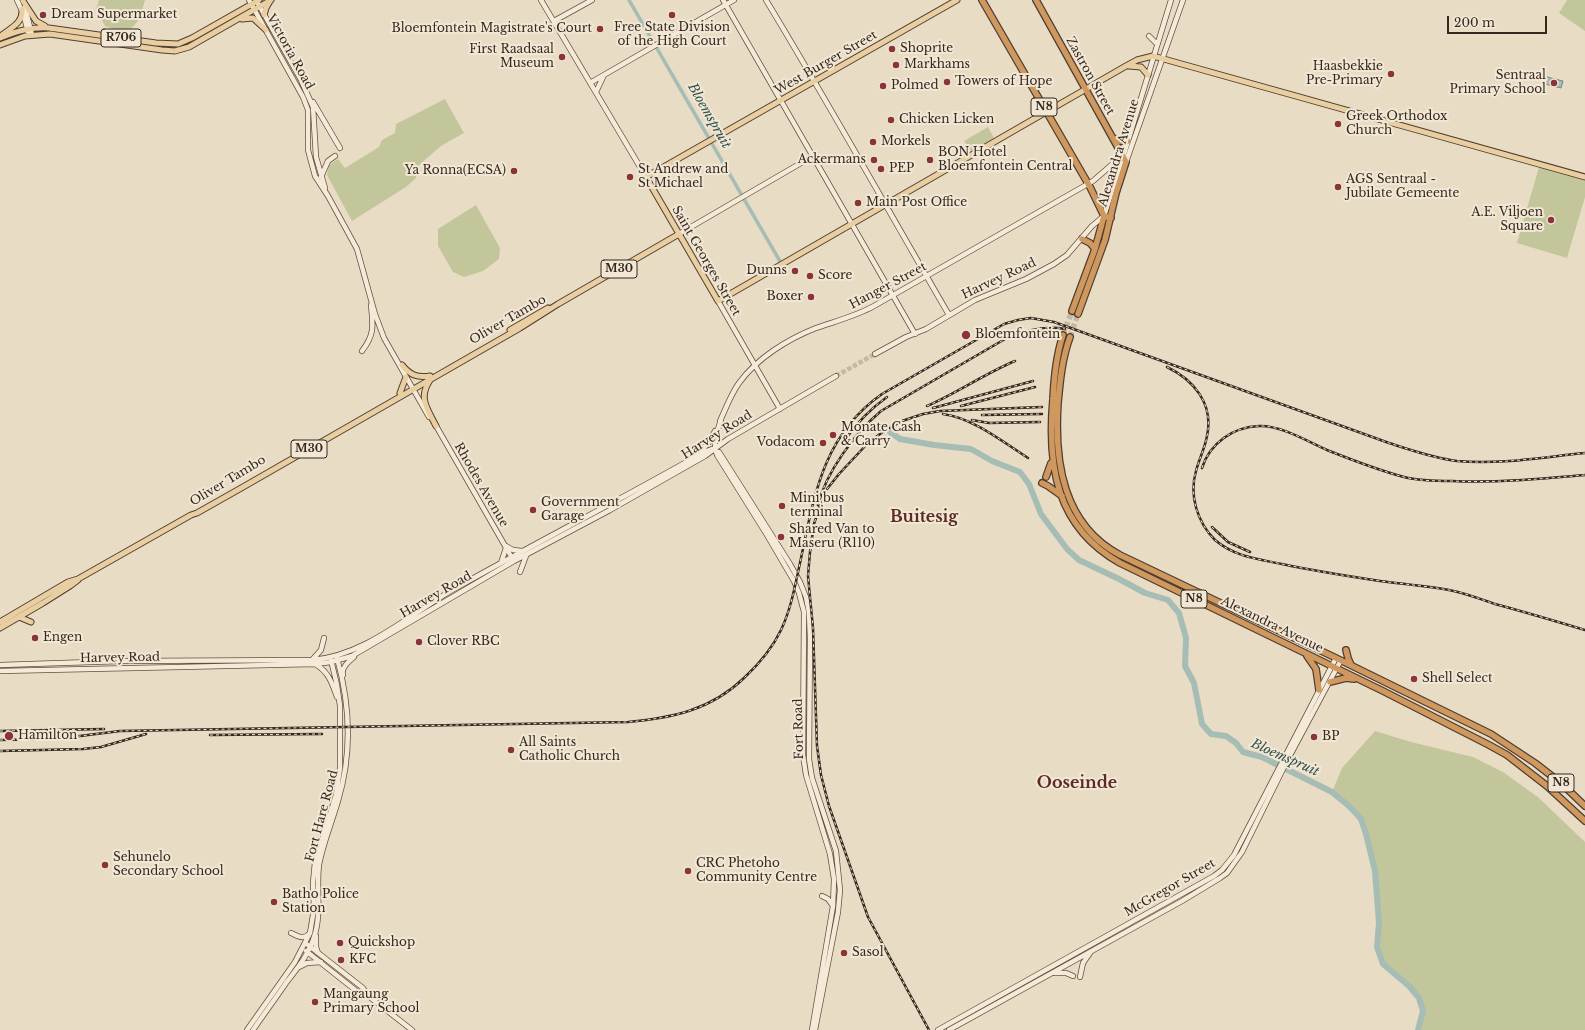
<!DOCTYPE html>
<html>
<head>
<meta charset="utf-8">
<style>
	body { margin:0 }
	#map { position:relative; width:1585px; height:1030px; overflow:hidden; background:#e9dcc5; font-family:"Libre Baskerville",serif }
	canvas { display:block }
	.scale { position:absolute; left:1447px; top:16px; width:100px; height:18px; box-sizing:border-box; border:2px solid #34281f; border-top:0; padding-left:5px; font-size:12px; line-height:14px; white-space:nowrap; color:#34281f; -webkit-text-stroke:3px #f1e7d4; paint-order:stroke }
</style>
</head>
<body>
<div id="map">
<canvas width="1585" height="1030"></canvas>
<div class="scale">200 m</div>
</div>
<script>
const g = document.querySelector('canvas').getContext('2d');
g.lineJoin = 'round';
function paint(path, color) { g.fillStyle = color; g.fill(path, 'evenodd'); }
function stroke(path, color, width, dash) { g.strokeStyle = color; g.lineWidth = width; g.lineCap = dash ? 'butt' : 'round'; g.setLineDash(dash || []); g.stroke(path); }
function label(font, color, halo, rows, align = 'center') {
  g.font = font + ' "Libre Baskerville",serif'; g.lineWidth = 4; g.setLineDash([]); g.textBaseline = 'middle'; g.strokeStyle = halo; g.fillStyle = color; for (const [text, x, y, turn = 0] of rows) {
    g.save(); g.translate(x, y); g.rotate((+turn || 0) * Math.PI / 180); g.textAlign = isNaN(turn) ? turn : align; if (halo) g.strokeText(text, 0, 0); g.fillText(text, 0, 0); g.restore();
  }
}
const green = new Path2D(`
	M99 0H145C138 25 134 37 105 26L96 9Z
	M1567 0H1585V31L1559 13Z
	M445 99 464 133 441 146 419 165 416 178 406 187 352 221 327 175 329 165 338 159 345 168 379 147 382 140 395 133 396 124Z
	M988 127 994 138 972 151 970 150 964 141Z
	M1539 167 1585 180V197L1567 258 1517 243Z
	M476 205 500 248 499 259 483 271 464 277 453 272 438 246V229Z
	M1375 731 1411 742 1473 757 1503 772 1539 798 1585 842V1030H1418C1439 986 1382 982 1377 948 1375 939 1380 929 1379 920 1378 895 1374 870 1369 845 1367 837 1365 826 1361 819 1354 808 1341 800 1332 792L1342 768Z`);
const water = new Path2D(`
	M1547 77 1563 81 1561 88 1545 84Z`);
const canal = new Path2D(`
	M629 0 781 263`);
const river = new Path2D(`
	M890 432 900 439 934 445 971 449 992 461 1020 472 1029 484 1041 514 1067 549 1079 560 1119 579 1145 593 1168 600 1179 613 1186 638 1185 666 1194 683 1202 724 1211 734 1226 736 1236 743 1243 752 1262 757 1332 792 1350 807 1361 819 1366 834 1375 871 1379 923 1377 947 1383 964 1409 986 1419 998 1423 1011 1418 1030`);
const secondaryTunnel = new Path2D(`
	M836 376 875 354`);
const highwayTunnel = new Path2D(`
	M1063 335 1072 311
	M1070 337 1078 314`);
const secondary = new Path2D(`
	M17 0 23 13 28 32
	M249 0 303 97 308 110V150L315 176 328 196 357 249 375 314 384 338 429 417
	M256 0 301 80 313 107 316 157 325 188
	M541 0 646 177
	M723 0 915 334
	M766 0C829 104 888 210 949 315
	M25 7 32 35
	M554 21 592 0
	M1149 36 1157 44
	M590 83 734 0
	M596 92 604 75
	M313 102 340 148
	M1126 162 1183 0
	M321 177 328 161 335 156
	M679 234 813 156
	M718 301 780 409
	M362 351C375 334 373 325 371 305
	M875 354 906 337 926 329 975 300 1026 279 1054 264 1067 255 1092 226 1104 216 1128 141 1171 0
	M721 420C717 432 712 443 717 455L767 535 794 581 799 593 804 612 803 755 806 775 830 854 834 879 833 906 812 1030
	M720 421C726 408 731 394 739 383 757 358 788 339 816 328 836 321 856 316 874 306L1093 181 1123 155
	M435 424 512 558
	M701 451 709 442 715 431
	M719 452 790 564 800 582 806 597 809 612 810 638 809 759 812 778 836 851 840 890 838 912 815 1030
	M506 546 513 550 522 551
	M501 563 506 548
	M520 572 526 556
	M312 660 321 650 324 638
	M315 664C329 672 332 683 337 697
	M0 665 122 661 312 660C365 656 410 614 454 589 537 542 622 499 704 452L712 449
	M0 671 315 664 331 662 352 656 514 561 610 510 705 456 728 439 836 376
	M343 675C341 668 348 662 354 657
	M822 896 828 899 833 906
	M291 933C298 936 303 940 309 934
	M316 936V947L318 953
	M308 945 363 988 367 995
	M306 951 359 993 367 995 412 1030
	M299 967 307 963 321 962
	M1054 973H1066L1073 976
	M1080 977 1083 963 1090 953
	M247 1030 295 962 310 933 314 909 313 883 315 862 336 795 340 768V706L337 685 331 660
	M253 1030C264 1014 275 999 286 983 297 969 309 954 314 937 322 914 316 888 319 865 323 843 332 822 338 801 352 754 350 704 337 658
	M938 1030 1214 876 1222 870 1234 855 1336 658
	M949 1030 1182 901 1220 878 1227 873 1242 852 1287 761 1341 660`);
const primary = new Path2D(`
	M957 0 646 177 718 301 1126 66 1137 60 1153 56 1585 177
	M23 1 36 21 45 26
	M264 15 266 8 270 1
	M242 19 253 18 266 30
	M2 35C12 27 23 23 22 9
	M0 38C17 31 31 27 49 28L156 43 178 44 192 38 259 0
	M0 45 25 36 50 34 162 50 175 51 189 47 271 0
	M1129 66 1141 67 1148 75
	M510 330 548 308
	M402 365C410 375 417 378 430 376
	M430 380C418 398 427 408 436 426
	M400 393 406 377
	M19 617 31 622
	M0 622 68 582 78 579 191 515 197 513 243 487 520 328 558 304 679 234
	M0 628 43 603 70 586 78 580`);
const highway = new Path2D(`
	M982 0 1090 187 1104 216 1111 218
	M1036 0 1126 162 1116 193 1105 240 1078 314
	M1113 138 1119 141H1128
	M1082 239 1090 243 1095 249
	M1072 311 1095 249 1104 216
	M1063 335C1056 356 1054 377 1053 399 1047 466 1056 527 1120 563L1383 691 1489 745 1507 755 1547 786 1585 821
	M1070 337C1062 359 1060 381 1058 403 1054 462 1063 525 1120 555L1336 658 1491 734 1535 763 1562 784 1585 806
	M1046 477 1051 463
	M1042 483 1048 486 1062 496
	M1346 650 1348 658 1351 665
	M1307 656 1316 669 1319 690
	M1330 682 1346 678 1354 679`);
const rail = new Path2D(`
	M1167 367C1194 380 1214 404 1207 436 1205 448 1199 459 1196 471 1189 495 1197 522 1215 540 1235 557 1258 559 1282 564 1315 571 1347 576 1380 581 1403 584 1426 586 1449 590 1465 593 1480 599 1495 604 1525 612 1555 621 1585 630
	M927 406C957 393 984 374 1015 361
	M961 406 1035 387
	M933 408 1033 381
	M943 414C973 418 1003 442 1028 458
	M982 415 1042 414
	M972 420 989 423 1040 422
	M844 441C856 424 870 409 887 397
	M1202 468C1210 443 1233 427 1259 426 1280 425 1307 441 1327 450 1352 460 1378 470 1404 477 1420 481 1436 481 1452 481 1497 483 1540 479 1585 475
	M827 489 839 474 868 443 884 431 902 421 923 414 940 411 1042 407
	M821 502 814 524 810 552 808 576 813 628 817 746 821 775 829 806 868 917 929 1030
	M818 505C826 472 855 433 881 411L1005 339C1023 331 1045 325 1065 329
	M1212 527 1228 542 1250 552
	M0 731 104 729
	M210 735 322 734
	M0 740 56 739 120 731 628 722C672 718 711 710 744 678 759 664 772 649 781 630 791 609 795 586 800 563 814 497 822 436 882 394L1004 324 1018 320 1031 318 1054 322 1389 443C1411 450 1433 458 1457 461 1499 465 1543 457 1585 453
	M0 751 83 749 101 747 146 734`);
const markers = [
	[43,15,4,"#8a3439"],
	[672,15,4,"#8a3439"],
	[600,29,4,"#8a3439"],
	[892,49,4,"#8a3439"],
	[562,57,4,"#8a3439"],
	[896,65,4,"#8a3439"],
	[1391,74,4,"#8a3439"],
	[947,82,4,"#8a3439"],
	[1554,83,4,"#8a3439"],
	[883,86,4,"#8a3439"],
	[891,120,4,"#8a3439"],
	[1338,124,4,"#8a3439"],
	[873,142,4,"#8a3439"],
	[874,160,4,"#8a3439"],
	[930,160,4,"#8a3439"],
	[881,169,4,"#8a3439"],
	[514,171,4,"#8a3439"],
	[630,177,4,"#8a3439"],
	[1338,187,4,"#8a3439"],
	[858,203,4,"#8a3439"],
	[1551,220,4,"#8a3439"],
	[795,271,4,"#8a3439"],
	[810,276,4,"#8a3439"],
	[811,297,4,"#8a3439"],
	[966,335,5,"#8a3439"],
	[833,435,4,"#8a3439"],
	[823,443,4,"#8a3439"],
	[782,506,4,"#8a3439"],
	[533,510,4,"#8a3439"],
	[781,537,4,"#8a3439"],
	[35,638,4,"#8a3439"],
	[419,642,4,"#8a3439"],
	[1414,679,4,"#8a3439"],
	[9,736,5,"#8a3439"],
	[1314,737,4,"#8a3439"],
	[511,750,4,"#8a3439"],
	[105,865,4,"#8a3439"],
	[688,871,4,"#8a3439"],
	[274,902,4,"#8a3439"],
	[340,943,4,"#8a3439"],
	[844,953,4,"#8a3439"],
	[341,960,4,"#8a3439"],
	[315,1002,4,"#8a3439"]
];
const shields = [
	[121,38,40],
	[1044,107,26],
	[619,269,36],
	[309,449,36],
	[1194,599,26],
	[1561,783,26]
];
const shieldNames = [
	["R706",121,38],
	["N8",1044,107],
	["M30",619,269],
	["M30",309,449],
	["N8",1194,599],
	["N8",1561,783]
];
const poiNames = [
	["Dream Supermarket",51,15],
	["Free State Division",672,28,"center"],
	["of the High Court",672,42,"center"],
	["Bloemfontein Magistrate's Court",592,29,"right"],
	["Shoprite",900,49],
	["First Raadsaal",554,50,"right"],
	["Museum",554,64,"right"],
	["Markhams",904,65],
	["Haasbekkie",1383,67,"right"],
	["Pre-Primary",1383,81,"right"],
	["Sentraal",1546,76,"right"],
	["Primary School",1546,90,"right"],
	["Towers of Hope",955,82],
	["Polmed",891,86],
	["Greek Orthodox",1346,117],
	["Church",1346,131],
	["Chicken Licken",899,120],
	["Morkels",881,142],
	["BON Hotel",938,153],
	["Bloemfontein Central",938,167],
	["Ackermans",866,160,"right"],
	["PEP",889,169],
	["St Andrew and",638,170],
	["St Michael",638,184],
	["Ya Ronna(ECSA)",506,171,"right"],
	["AGS Sentraal -",1346,180],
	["Jubilate Gemeente",1346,194],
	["Main Post Office",866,203],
	["A.E. Viljoen",1543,213,"right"],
	["Square",1543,227,"right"],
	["Dunns",787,271,"right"],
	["Score",818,276],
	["Boxer",803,297,"right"],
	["Bloemfontein",975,335],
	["Monate Cash",841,428],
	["& Carry",841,442],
	["Vodacom",815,443,"right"],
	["Mini bus",790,499],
	["terminal",790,513],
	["Government",541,503],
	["Garage",541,517],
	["Shared Van to",789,530],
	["Maseru (R110)",789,544],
	["Engen",43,638],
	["Clover RBC",427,642],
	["Shell Select",1422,679],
	["Hamilton",18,736],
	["BP",1322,737],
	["All Saints",519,743],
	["Catholic Church",519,757],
	["Sehunelo",113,858],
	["Secondary School",113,872],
	["CRC Phetoho",696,864],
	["Community Centre",696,878],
	["Batho Police",282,895],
	["Station",282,909],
	["Quickshop",348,943],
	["Sasol",852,953],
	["KFC",349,960],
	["Mangaung",323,995],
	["Primary School",323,1009]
];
const streetNames = [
	["Victoria Road",290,52,61],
	["West Burger Street",826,63,-30],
	["Zastron Street",1090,76,61],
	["Alexandra Avenue",1119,153,-73],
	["Saint Georges Street",706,261,60],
	["Harvey Road",999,279,-25],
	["Hanger Street",888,286,-28],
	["Oliver Tambo",508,320,-30],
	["Harvey Road",717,435,-32],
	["Oliver Tambo",228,481,-31],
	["Rhodes Avenue",481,485,60],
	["Harvey Road",436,595,-30],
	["Alexandra Avenue",1272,625,26],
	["Harvey Road",120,658,-1],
	["Fort Road",799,729,-91],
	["Fort Hare Road",322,816,-75],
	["McGregor Street",1170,888,-30]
];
const waterNames = [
	["Bloemspruit",709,116,60],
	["Bloemspruit",1285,758,24]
];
const districtNames = [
	["Buitesig",924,517],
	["Ooseinde",1077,783]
];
paint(green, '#c3c69a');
paint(water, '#a6bdb5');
stroke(water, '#6e8a82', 1);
stroke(canal, '#a6bdb5', 3.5);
stroke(river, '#a6bdb5', 6);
stroke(secondaryTunnel, '#c5b8a4', 4.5, [4.5, 2]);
stroke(highwayTunnel, '#c5b8a4', 5.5, [5.5, 3]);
stroke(secondary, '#645040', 6);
stroke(primary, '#503e31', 7);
stroke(highway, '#503e31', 8);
stroke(secondary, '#f5ead7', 4.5);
stroke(primary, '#e8cea1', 5);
stroke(highway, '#cf985f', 5.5);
stroke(rail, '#34281f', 2.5);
stroke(rail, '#f1e7d4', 1, [3]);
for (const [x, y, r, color] of markers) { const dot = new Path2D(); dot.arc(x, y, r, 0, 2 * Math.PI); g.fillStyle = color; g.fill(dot); stroke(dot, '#f1e7d4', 1.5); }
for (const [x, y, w] of shields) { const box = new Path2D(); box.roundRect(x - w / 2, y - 9, w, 18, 3); g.fillStyle = '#f1e7d4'; g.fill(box); stroke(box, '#34281f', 1); }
label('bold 11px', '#34281f', null, shieldNames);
label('12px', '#34281f', '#f1e7d4', poiNames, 'left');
label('12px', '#34281f', '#f1e7d4', streetNames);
label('italic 13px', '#30524e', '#f1e7d4', waterNames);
label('bold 16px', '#5c2c24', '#f1e7d4', districtNames);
</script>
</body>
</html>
